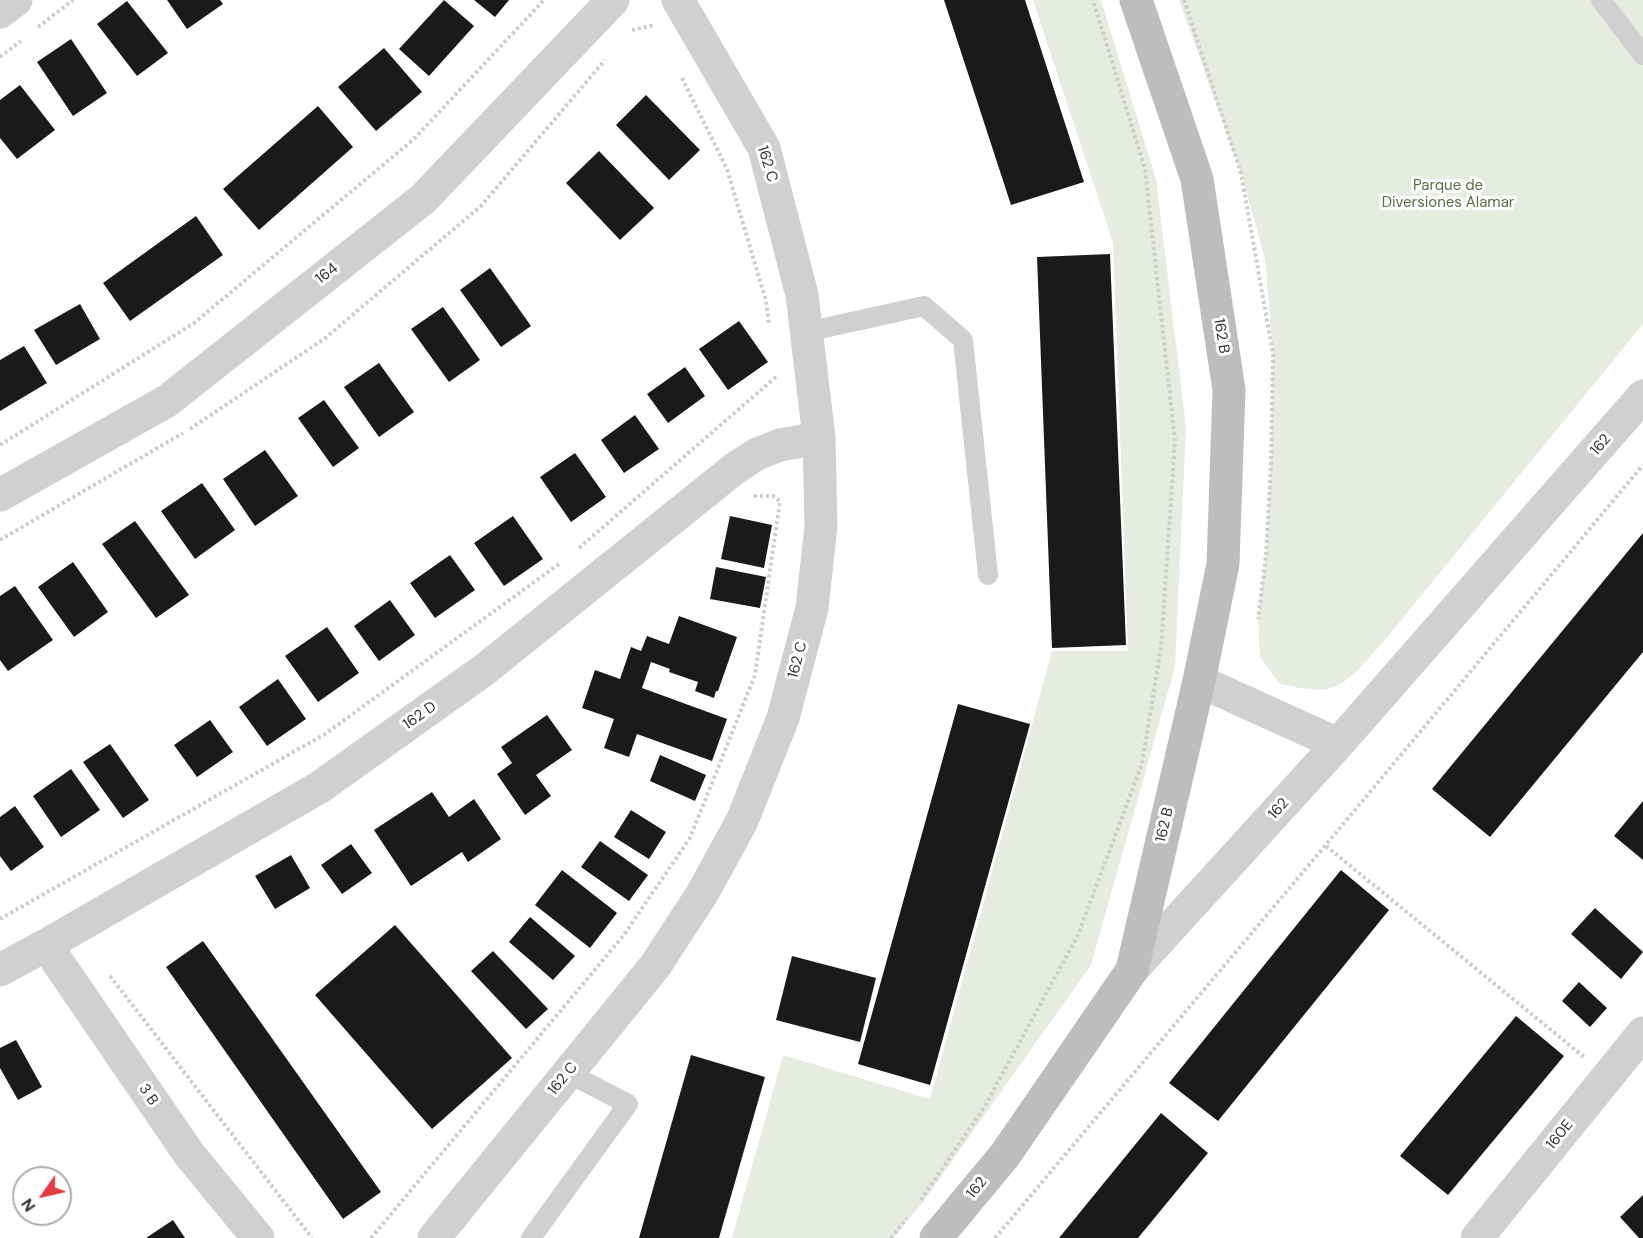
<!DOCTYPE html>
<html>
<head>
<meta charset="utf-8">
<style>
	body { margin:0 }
	#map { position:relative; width:1643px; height:1238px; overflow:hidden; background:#fff; font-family:"DM Sans",sans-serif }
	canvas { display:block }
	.north { position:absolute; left:12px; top:1166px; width:60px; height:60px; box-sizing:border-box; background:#fff; border:2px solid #adadad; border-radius:50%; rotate:236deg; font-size:16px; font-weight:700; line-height:24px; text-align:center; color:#333 }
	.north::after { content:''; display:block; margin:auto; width:21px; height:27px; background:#e63946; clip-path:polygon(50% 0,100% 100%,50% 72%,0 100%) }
</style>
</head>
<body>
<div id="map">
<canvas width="1643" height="1238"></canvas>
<div class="north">N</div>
</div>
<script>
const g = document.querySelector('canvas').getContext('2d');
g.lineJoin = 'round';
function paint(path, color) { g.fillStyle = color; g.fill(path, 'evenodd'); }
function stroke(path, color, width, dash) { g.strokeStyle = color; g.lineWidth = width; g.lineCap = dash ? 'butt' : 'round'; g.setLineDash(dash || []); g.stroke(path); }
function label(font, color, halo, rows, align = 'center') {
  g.font = font + ' "DM Sans",sans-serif'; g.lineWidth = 6; g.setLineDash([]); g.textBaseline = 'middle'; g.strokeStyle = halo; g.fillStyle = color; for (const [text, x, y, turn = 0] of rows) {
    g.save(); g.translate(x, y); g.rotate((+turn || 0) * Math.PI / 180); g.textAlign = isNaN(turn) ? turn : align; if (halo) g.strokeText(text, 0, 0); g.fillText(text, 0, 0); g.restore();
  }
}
const green = new Path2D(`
	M1033 0H1101L1156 179 1186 427 1175 667 1091 965 923 1202 893 1238H732L783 1055 930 1099 1052 651H1128L1113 243Z
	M1179 0H1643V324L1384 641C1370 656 1347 687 1327 689 1311 691 1295 687 1280 684L1260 657 1258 619 1266 555 1271 464 1273 354 1265 259 1241 173Z`);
const building = new Path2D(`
	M167 0H220L223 4 187 29Z
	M444 0 474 26 429 76 399 49Z
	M474 0H509L495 17Z
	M944 0H1025L1084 182 1011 205Z
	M127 1 168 53 137 76 97 24Z
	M71 39 107 93 73 116 37 62Z
	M384 48 422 92 376 131 338 87Z
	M20 85 55 130 17 159 0 138V100Z
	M646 95 700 150 669 180 616 125Z
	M318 106 353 147 259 230 223 189Z
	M599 151 654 208 620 240 566 183Z
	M196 216 223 255 130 321 103 283Z
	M1110 254 1126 645 1052 648 1037 257Z
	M490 268 531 326 501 347 460 290Z
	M80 304 100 339 56 365 34 330Z
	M443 307 480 360 449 382 411 329Z
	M739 321 768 362 728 390 699 349Z
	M24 346 47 383 0 411V360Z
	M379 363 414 412 379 437 344 387Z
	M685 367 705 396 668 423 647 394Z
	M324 400 359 448 333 467 298 418Z
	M635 415 659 449 624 473 601 440Z
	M265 450 298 496 255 526 223 479Z
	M575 453 606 497 571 522 540 477Z
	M202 483 235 530 195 559 161 511Z
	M513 516 543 559 504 586 474 543Z
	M730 516 772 525 764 568 721 559Z
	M135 521 189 595 156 618 102 544Z
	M1643 533V652L1490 837 1432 789Z
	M450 555 475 590 435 618 410 583Z
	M73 562 108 612 74 637 38 587Z
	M716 567 766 577 760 608 710 599Z
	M15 586 53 640 8 671 0 660V596Z
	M390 600 415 635 379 661 354 626Z
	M679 616 737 637 718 691H716L714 698 695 691 698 682 669 672 670 669 651 662 642 688 727 719 712 761 637 734 629 757 604 748 614 719 582 708 595 670 620 679 631 647 641 651 647 636 669 644Z
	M327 627 359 673 318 702 285 656Z
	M278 679 306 719 267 746 239 707Z
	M958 704 1030 724 930 1085 858 1064Z
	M547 715 572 750 536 775 551 796 525 815 497 774 512 763 501 747Z
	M210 720 233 752 197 777 174 745Z
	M110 744 149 800 123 818 83 762Z
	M660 755 706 775 695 801 650 781Z
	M71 769 100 810 61 837 33 796Z
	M432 792 449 817 474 799 501 839 468 862 462 852 411 886 374 830Z
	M1643 801V860L1614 836Z
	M15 806 44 847 11 871 0 856V817Z
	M631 810 666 832 649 859 614 837Z
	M600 841 648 875 629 901 581 867Z
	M351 844 372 873 342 894 321 865Z
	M291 855 310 888 275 909 255 876Z
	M562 870 617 913 590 948 535 905Z
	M1341 870 1389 910 1218 1121 1169 1083Z
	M1595 908 1643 952 1621 979 1571 934Z
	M530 917 575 956 553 980 509 942Z
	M395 925 512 1058 432 1129 315 995Z
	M203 941 381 1192 343 1219 166 967Z
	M493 951 548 1009 526 1029 471 971Z
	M792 956 876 978 860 1042 776 1020Z
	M1579 982 1607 1008 1590 1027 1562 1001Z
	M1516 1016 1564 1056 1448 1195 1400 1156Z
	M16 1040 42 1087 18 1100 0 1068V1048Z
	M691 1055 765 1077 719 1238H639Z
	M1161 1113 1208 1153 1138 1238H1059Z
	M1643 1195V1238H1639L1620 1217Z
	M173 1220 185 1238H146Z`);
const path = new Path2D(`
	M1184 0 1241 173 1273 354 1271 464 1266 555 1258 619
	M38 27 73 0
	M632 30 654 25
	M0 57 21 41
	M682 78 727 169 766 301 769 324
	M190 429 324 339 481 206 605 60
	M0 445 194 323 414 139 544 0
	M0 540 183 433
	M579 548 777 376
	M1326 846 1584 1057
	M0 919 325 734 559 564
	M110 976 312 1238
	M921 1200 985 1106 1078 935 1142 764 1161 647 1175 441 1145 169 1093 0
	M371 1238 623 936 690 838 755 675 780 501 773 496H754
	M891 1238 907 1218
	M995 1238 1314 859 1643 465`);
const service = new Path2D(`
	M1601 0 1643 55
	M806 332 924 306 963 340 988 575
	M531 1238 628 1104 568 1073`);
const minor = new Path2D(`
	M0 12 16 0
	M1199 681 1338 744
	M46 945 189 1154 258 1238
	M0 970 46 945 320 787 484 670 734 469 757 454 780 445 819 438
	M1132 970 1338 744 1643 396
	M434 1238 655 966 702 894 742 821 783 718 812 608 821 526 819 438 802 295 764 148 678 0
	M1477 1238 1643 1033`);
const tertiary = new Path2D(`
	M0 495 167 401 423 199 613 0`);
const secondary = new Path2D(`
	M936 1238 1005 1155 1132 970 1199 681 1223 564 1229 390 1197 179 1136 0`);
const streetNames = [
	["162 C",767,164,73],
	["164",327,274,-38],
	["162 B",1221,336,81],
	["162",1601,445,-49],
	["162 C",798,660,-75],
	["162 D",420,716,-35],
	["162",1279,809,-48],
	["162 B",1165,825,-77],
	["162 C",563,1079,-51],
	["3 B",148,1095,56],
	["160E",1560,1135,-51],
	["162",977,1188,-51]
];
const parkNames = [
	["Parque de",1448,186],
	["Diversiones Alamar",1448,203]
];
paint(green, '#e6ecdf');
paint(building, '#1a1a1a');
stroke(path, '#cdcdcd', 4, [3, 3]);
stroke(service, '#d0d0d0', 20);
stroke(minor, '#d0d0d0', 33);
stroke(tertiary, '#d0d0d0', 33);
stroke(secondary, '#bdbdbd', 33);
label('15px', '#333', '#fff', streetNames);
label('15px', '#56703f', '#fff', parkNames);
</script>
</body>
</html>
